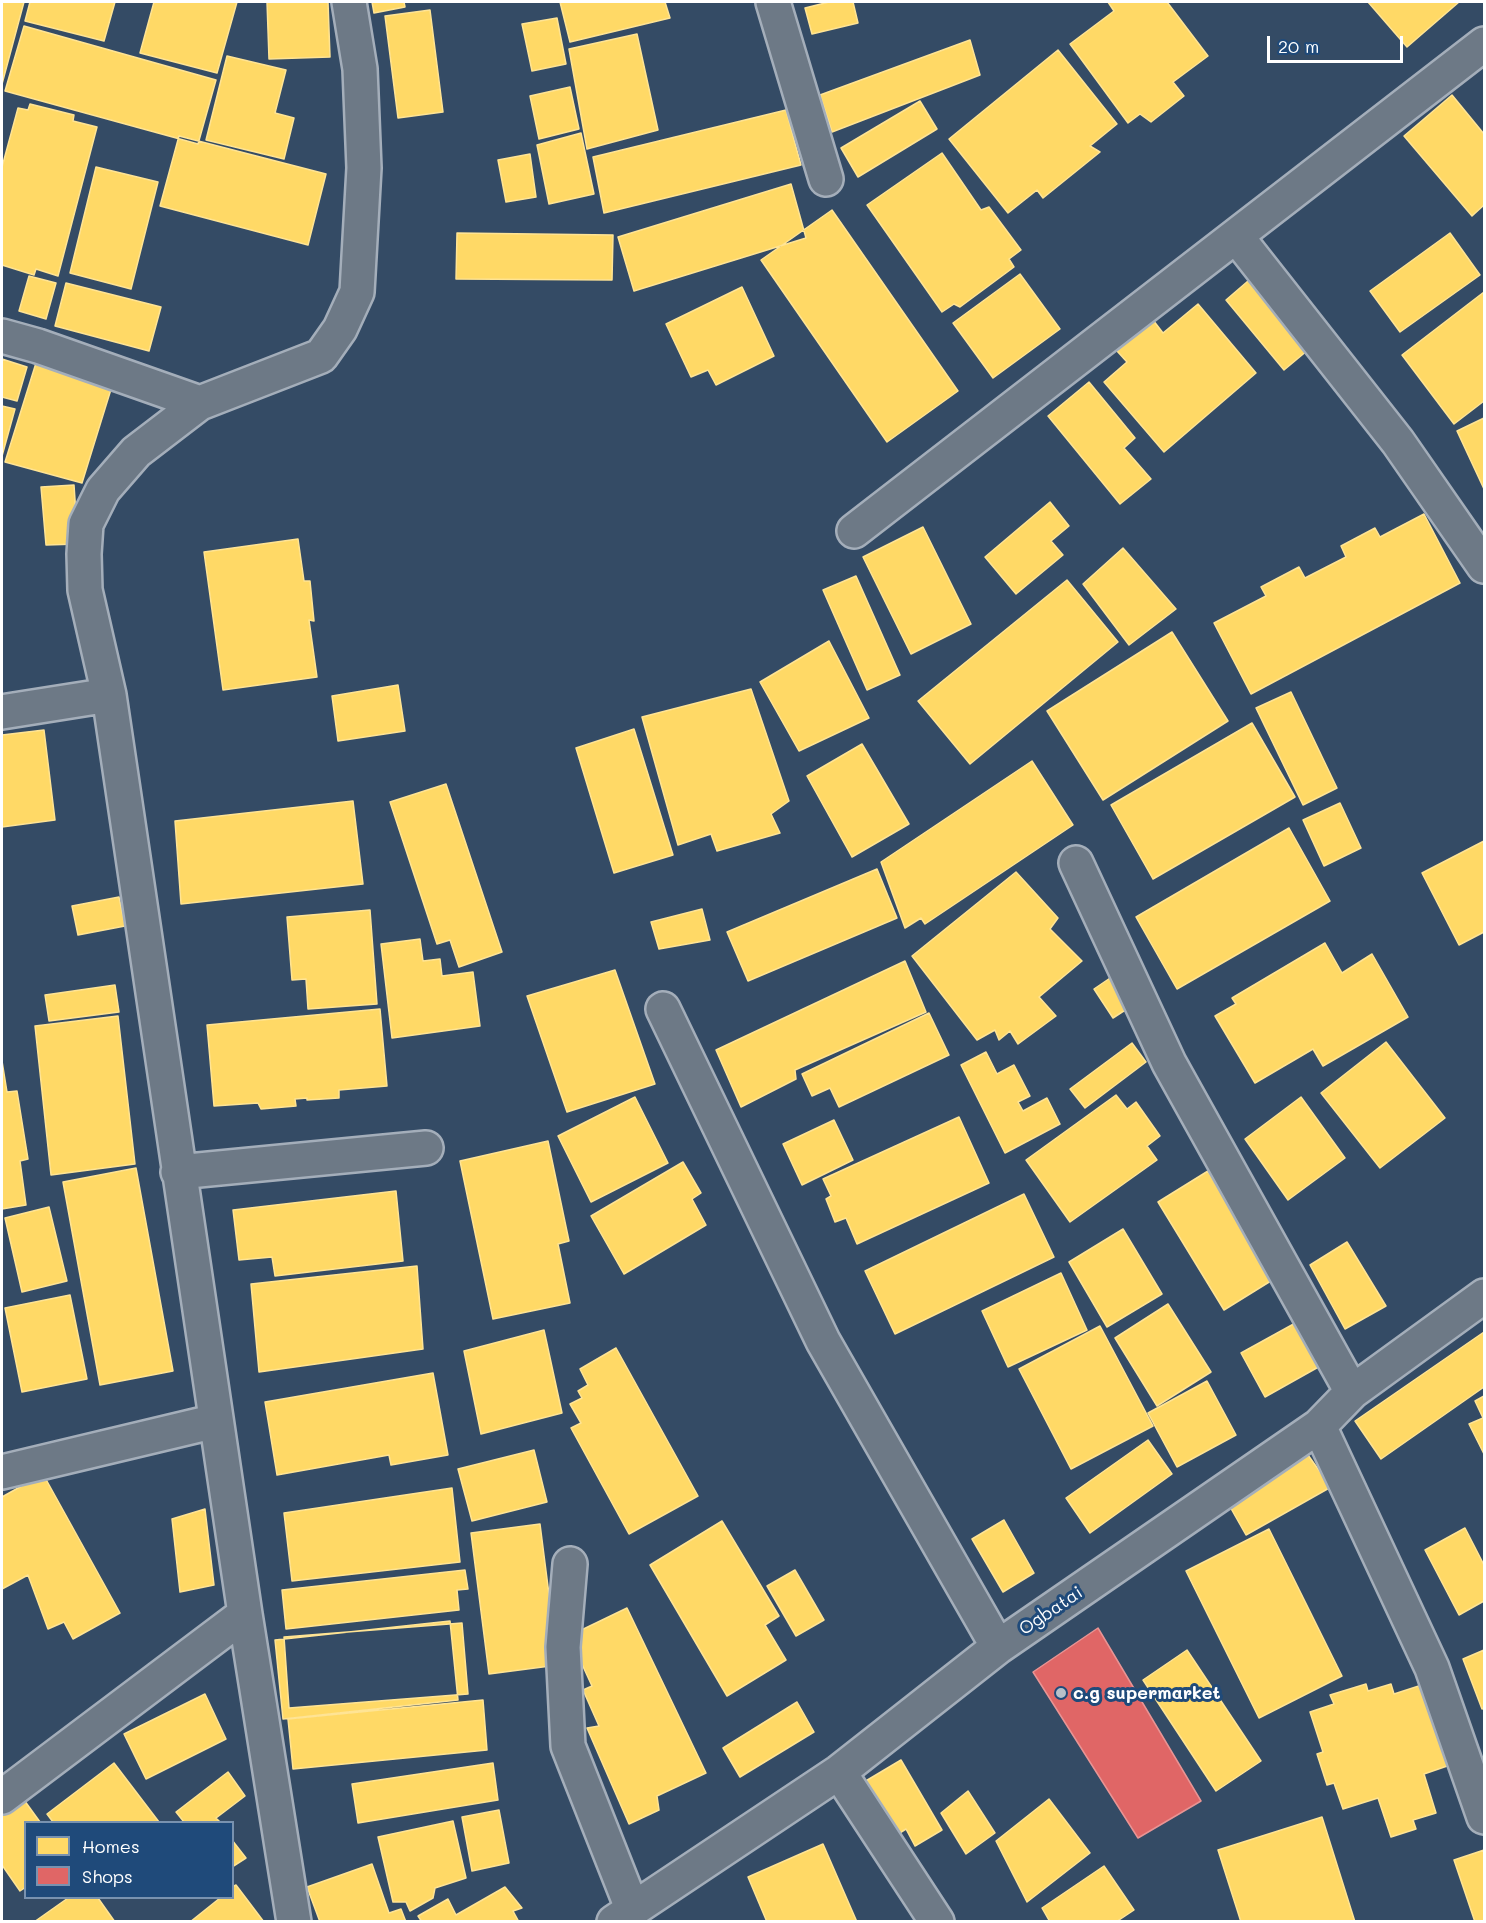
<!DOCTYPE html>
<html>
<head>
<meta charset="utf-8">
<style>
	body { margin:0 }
	#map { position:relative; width:1486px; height:1923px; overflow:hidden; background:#344b65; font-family:Mali,sans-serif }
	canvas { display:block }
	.frame { position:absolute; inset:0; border:3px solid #fff; pointer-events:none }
	.legend { position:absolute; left:24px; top:1821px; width:210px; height:78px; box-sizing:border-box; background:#1f4a7a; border:2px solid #7992af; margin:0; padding:8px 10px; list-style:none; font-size:18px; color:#fff }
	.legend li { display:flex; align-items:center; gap:12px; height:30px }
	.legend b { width:30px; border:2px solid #7992af }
	.scale { position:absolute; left:1267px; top:36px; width:136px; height:27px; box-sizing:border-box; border:3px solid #fff; border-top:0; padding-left:8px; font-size:18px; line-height:21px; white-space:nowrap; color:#fff; -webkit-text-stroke:4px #1f4a7a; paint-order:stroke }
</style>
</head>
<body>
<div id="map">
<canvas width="1486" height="1923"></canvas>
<div class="frame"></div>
<ul class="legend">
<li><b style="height:16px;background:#ffd966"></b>Homes</li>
<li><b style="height:16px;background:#e06666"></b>Shops</li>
</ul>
<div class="scale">20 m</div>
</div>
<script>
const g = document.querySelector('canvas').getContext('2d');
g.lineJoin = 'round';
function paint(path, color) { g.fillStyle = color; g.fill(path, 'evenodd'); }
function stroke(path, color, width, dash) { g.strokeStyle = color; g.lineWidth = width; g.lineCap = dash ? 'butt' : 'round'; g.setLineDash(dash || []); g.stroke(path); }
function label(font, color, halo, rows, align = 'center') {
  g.font = font + ' Mali,sans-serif'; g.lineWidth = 6; g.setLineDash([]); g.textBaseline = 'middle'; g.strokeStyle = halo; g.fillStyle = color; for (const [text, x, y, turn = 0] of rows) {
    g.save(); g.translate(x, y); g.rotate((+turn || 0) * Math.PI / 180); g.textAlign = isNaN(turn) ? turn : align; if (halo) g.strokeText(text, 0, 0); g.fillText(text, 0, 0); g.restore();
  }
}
const homes = new Path2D(`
	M2 2H24L2 84Z
	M30 2H115L104 41 25 21Z
	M154 2H237L217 73 140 53Z
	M267 2H328L330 57 269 59Z
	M372 2H404L405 7 374 13Z
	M560 2H665L670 18 570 42Z
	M829 2H853L858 23 812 34 805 8Z
	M1108 2H1167L1208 56 1173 82 1184 96 1151 122 1140 114 1128 123 1070 44 1114 11Z
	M1368 2H1459L1407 47Z
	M430 10 443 112 398 118 385 16Z
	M557 18 566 64 532 71 522 24Z
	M24 26 216 80 198 144 5 91Z
	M637 34 658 130 587 149 569 49Z
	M970 40 980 75 832 132 820 95Z
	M1058 50 1117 124 1090 146 1100 152 1043 198 1037 190 1008 213 949 139Z
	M227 56 286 70 275 113 294 118 284 159 206 140Z
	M570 87 579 129 539 139 530 96Z
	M1452 95 1484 134V205L1472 216 1404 136Z
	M920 101 937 129 858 177 841 148Z
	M30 104 74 115 73 121 97 127 58 276 36 269 34 275 2 265V167L18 108 28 110Z
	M786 110 801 165 604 213 593 157Z
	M581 133 594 194 549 204 537 145Z
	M179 136 326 174 308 245 160 206Z
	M942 153 981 210 989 207 1021 250 1009 259 1014 267 960 307 954 304 942 312 867 205Z
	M530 154 536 197 506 202 498 160Z
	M96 167 158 182 131 289 70 273Z
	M791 184 806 238 634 291 618 237Z
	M832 210 958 391 887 442 761 260Z
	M457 233 613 235 612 280 456 279Z
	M1450 233 1480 275 1400 332 1370 291Z
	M1020 274 1060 329 993 378 953 323Z
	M1255 275 1314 345 1284 370 1226 300Z
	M29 276 56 283 46 319 19 311Z
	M66 283 161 307 149 351 55 326Z
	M742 287 774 356 716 385 708 370 691 377 666 324Z
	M1484 292V401L1454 424 1402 355Z
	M1198 304 1256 373 1164 452 1104 382 1127 362 1117 351 1153 320 1163 333Z
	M2 359 27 367 17 401 2 397Z
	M36 363 112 386 82 483 5 462Z
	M1089 382 1135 438 1124 448 1151 479 1120 504 1048 416Z
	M2 406 15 409 2 456Z
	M1484 418V489L1457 431Z
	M74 485 78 544 46 545 41 487Z
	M1050 502 1069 526 1051 541 1063 555 1016 594 985 557Z
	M1424 514 1460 583 1251 694 1214 623 1266 596 1261 587 1299 567 1305 578 1346 557 1341 546 1375 528 1380 537Z
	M923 527 971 624 911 654 863 557Z
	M298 539 304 581H310L314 621 309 620 317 677 223 690 204 552Z
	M1123 548 1176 609 1129 645 1083 584Z
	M856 576 900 675 867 690 823 590Z
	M1067 580 1118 642 970 764 918 701Z
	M1172 632 1228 721 1103 800 1047 711Z
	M829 641 869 718 799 751 760 682Z
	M398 685 405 731 338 741 332 696Z
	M751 689 789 801 771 814 780 833 717 851 711 834 678 845 642 717Z
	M1291 692 1337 788 1303 805 1256 708Z
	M1252 723 1295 797 1153 879 1111 805Z
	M634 729 673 855 614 873 576 748Z
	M44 730 55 820 2 827V735Z
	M862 744 909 824 852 857 807 776Z
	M1032 761 1073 825 925 924 921 918 905 928 881 862Z
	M446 784 502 952 459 967 450 940 437 944 390 802Z
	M353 801 363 884 181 904 175 821Z
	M1340 803 1361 848 1324 866 1303 820Z
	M1289 828 1330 901 1177 989 1136 917Z
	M1484 841V932L1459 945 1422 873Z
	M877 869 897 918 748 981 727 932Z
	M1016 872 1058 918 1050 929 1082 961 1039 997 1056 1016 1018 1044 1010 1031 999 1040 995 1030 977 1040 912 956Z
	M119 897 125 926 78 935 72 906Z
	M702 909 710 940 659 949 651 922Z
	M370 910 377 1004 308 1009 306 979 292 980 287 917Z
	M420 939 423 961 440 959 442 976 473 972 480 1026 392 1038 381 944Z
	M1325 943 1342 973 1372 954 1408 1017 1323 1066 1313 1049 1255 1083 1215 1016 1236 1004 1232 998Z
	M905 961 926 1012 795 1070 796 1079 741 1107 716 1050Z
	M615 970 655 1084 567 1112 527 996Z
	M1116 974 1136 1003 1113 1018 1094 989Z
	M115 985 119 1012 49 1021 45 995Z
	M380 1009 387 1086 339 1090V1098L307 1100V1098L295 1099 296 1106 261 1109 258 1103 214 1106 207 1025Z
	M929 1013 949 1055 839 1107 830 1088 812 1096 802 1074Z
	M118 1016 135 1164 51 1175 35 1026Z
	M1386 1042 1445 1118 1380 1168 1321 1093Z
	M1132 1043 1146 1062 1085 1108 1070 1089Z
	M986 1052 997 1074 1014 1065 1030 1096 1018 1102 1023 1111 1047 1098 1060 1124 1005 1153 961 1065Z
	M2 1061 7 1092 17 1091 28 1159 20 1161 26 1205 2 1209Z
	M1116 1095 1127 1109 1136 1102 1160 1136 1147 1146 1157 1160 1070 1222 1026 1160Z
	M635 1097 668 1163 591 1202 558 1136Z
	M1301 1097 1345 1158 1288 1200 1245 1139Z
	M959 1117 989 1183 857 1244 846 1218 835 1222 826 1199 831 1196 823 1179Z
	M834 1120 853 1160 802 1185 783 1144Z
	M548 1141 569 1241 558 1244 570 1303 493 1319 460 1161Z
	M683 1162 701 1193 692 1199 706 1225 624 1274 591 1216Z
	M136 1168 173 1371 100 1385 63 1182Z
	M1208 1171 1274 1279 1224 1310 1158 1202Z
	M396 1191 403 1261 275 1276 272 1257 239 1260 233 1210Z
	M1024 1194 1054 1257 895 1334 865 1271Z
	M49 1207 67 1281 22 1292 5 1218Z
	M1123 1229 1162 1294 1107 1327 1069 1262Z
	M1347 1242 1386 1306 1345 1329 1310 1265Z
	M417 1266 423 1349 259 1372 251 1284Z
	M1061 1273 1087 1330 1008 1367 982 1311Z
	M70 1295 87 1379 22 1392 5 1308Z
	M1168 1304 1211 1372 1157 1406 1115 1338Z
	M1299 1321 1322 1365 1265 1397 1241 1353Z
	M1100 1326 1153 1426 1071 1469 1019 1369Z
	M544 1330 562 1413 481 1434 464 1351Z
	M1484 1332V1387L1381 1459 1355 1421Z
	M616 1348 698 1496 629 1534 571 1428 581 1423 570 1404 582 1398 578 1391 588 1385 580 1369Z
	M433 1373 448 1455 391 1465 389 1455 277 1475 265 1402Z
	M1207 1381 1236 1435 1177 1467 1148 1413Z
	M1484 1396V1454L1469 1424 1483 1418 1475 1401Z
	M1148 1440 1172 1474 1090 1533 1066 1498Z
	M534 1450 547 1502 472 1521 458 1469Z
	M1308 1455 1331 1487 1246 1535 1229 1505Z
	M43 1474 120 1613 73 1639 64 1622 48 1629 28 1575 2 1589V1497Z
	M452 1488 460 1562 292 1581 284 1513Z
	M205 1509 214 1585 180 1592 172 1519Z
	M1004 1520 1034 1573 1003 1592 972 1539Z
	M722 1521 779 1616 765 1625 786 1660 727 1696 650 1565Z
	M540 1524 558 1665 489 1674 471 1533Z
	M1465 1528 1484 1565V1601L1459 1615 1425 1550Z
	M1269 1529 1342 1676 1259 1718 1186 1571Z
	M465 1570 468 1589 457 1590 459 1610 286 1629 282 1590Z
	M795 1570 824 1620 796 1636 767 1586Z
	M627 1608 706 1773 657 1796 659 1810 629 1824 587 1728 599 1726 583 1690 592 1686 569 1636Z
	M450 1621 458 1700 283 1719 275 1640Z
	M462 1623 468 1694 289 1708 284 1637Z
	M1187 1650 1261 1761 1216 1791 1143 1680Z
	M1484 1650V1708L1482 1709 1463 1659Z
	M1428 1683 1453 1764 1424 1774 1436 1813 1413 1820 1416 1829 1391 1837 1378 1798 1343 1809 1334 1783 1327 1785 1317 1754 1323 1752 1310 1712 1334 1704 1330 1695 1366 1684 1368 1691 1391 1684 1394 1694Z
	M205 1694 226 1739 146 1779 124 1734Z
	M483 1700 487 1750 293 1769 288 1719Z
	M797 1702 814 1732 740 1777 723 1748Z
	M901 1760 942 1830 915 1846 906 1829 895 1836 864 1782Z
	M114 1763 159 1822H53L47 1814Z
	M493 1763 498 1800 358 1823 352 1784Z
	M228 1772 245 1796 216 1818 220 1822H184L176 1812Z
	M968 1791 995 1833 966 1854 941 1813Z
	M19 1793 40 1822H26V1887L20 1891 2 1865V1806Z
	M1049 1799 1090 1853 1027 1902 996 1841Z
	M499 1810 509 1863 472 1871 462 1817Z
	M1322 1817 1355 1922H1241L1218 1850Z
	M453 1821 466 1878 435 1888 433 1898 410 1911 406 1902H393L378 1837Z
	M232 1840 246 1858 232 1867Z
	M823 1844 857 1922H767L748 1877Z
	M1484 1850V1922H1475L1454 1860Z
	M372 1864 389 1913 401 1909 406 1922H320L307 1887Z
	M1104 1866 1134 1910 1116 1922H1050L1042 1908Z
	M236 1885 264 1922H190L220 1898H232V1887Z
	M505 1887 522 1908 513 1911 519 1922H422L418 1916 448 1899 456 1915Z
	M68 1898H98L115 1922H34Z`);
const shops = new Path2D(`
	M1098 1628 1201 1801 1138 1838 1033 1672Z`);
const minor = new Path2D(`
	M773 2 826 179
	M1236 236 1398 442 1484 566
	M2 336 38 346 200 403
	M854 531 1484 44
	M2 712 109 695
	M1076 863 1169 1063 1352 1392
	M663 1009 823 1341 998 1647
	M178 1172 426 1148
	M1319 1426 1432 1668 1484 1817
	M2 1472 216 1421
	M570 1564 563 1647 568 1746 632 1908
	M839 1772 937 1922
	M2 1797 245 1614
	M294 1922 245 1614 109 695 85 590 84 554 86 524 103 490 136 452 200 403 321 356 340 329 357 292 364 168 360 69 349 2
	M614 1922 839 1772 998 1647 1319 1426 1352 1392 1484 1296`);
const markers = [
	[1061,1693,6,"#b8c0c9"]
];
const streetNames = [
	["Ogbatai",1051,1611,-34]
];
const poiNames = [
	["c.g supermarket",1073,1693]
];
paint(homes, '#ffd966');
stroke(homes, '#ffe494', 1.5);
paint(shops, '#e06666');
stroke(shops, '#e99494', 1.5);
stroke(minor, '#a4aeba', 38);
stroke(minor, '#6d7986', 33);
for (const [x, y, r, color] of markers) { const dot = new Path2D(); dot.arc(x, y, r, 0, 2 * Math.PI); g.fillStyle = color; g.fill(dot); stroke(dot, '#1f4a7a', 2); }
label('18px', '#fff', '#1f4a7a', streetNames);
label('bold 18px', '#fff', '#1f4a7a', poiNames, 'left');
</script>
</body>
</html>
